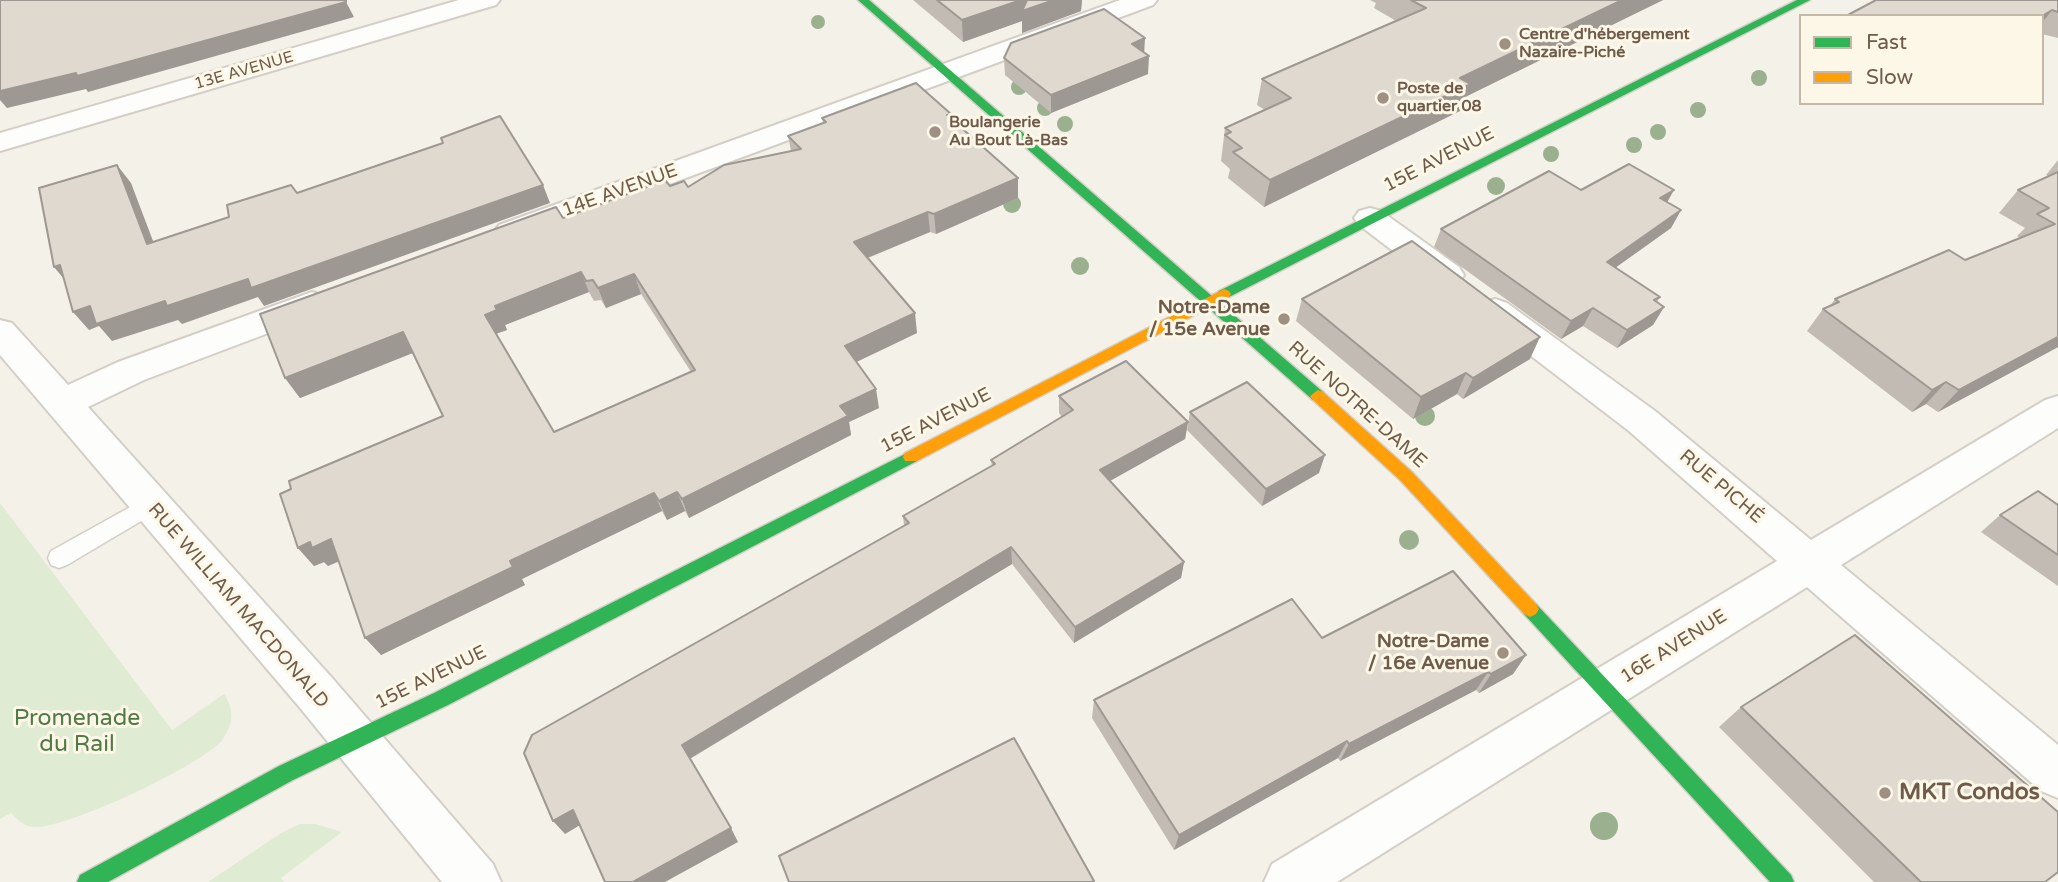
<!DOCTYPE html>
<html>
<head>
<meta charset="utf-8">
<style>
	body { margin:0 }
	#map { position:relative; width:2058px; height:882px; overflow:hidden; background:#f4f1e8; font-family:"Varela Round",sans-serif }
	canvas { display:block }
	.legend { position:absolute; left:1799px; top:14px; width:245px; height:91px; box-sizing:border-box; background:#fdf7e7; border:2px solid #c4b9a9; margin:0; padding:9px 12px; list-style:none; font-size:21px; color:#6f5b4b }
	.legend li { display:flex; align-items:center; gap:14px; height:35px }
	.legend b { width:35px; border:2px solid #c4b9a9 }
</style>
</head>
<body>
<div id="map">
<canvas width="2058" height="882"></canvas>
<ul class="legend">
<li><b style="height:9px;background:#30b455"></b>Fast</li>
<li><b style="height:9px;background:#ff9f0a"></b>Slow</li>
</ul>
</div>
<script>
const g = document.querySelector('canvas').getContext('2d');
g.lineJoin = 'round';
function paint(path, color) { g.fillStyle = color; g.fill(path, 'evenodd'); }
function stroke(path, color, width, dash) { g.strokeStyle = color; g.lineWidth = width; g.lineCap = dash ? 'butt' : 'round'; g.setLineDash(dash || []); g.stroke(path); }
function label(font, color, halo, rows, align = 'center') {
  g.font = font + ' "Varela Round",sans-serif'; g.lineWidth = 6; g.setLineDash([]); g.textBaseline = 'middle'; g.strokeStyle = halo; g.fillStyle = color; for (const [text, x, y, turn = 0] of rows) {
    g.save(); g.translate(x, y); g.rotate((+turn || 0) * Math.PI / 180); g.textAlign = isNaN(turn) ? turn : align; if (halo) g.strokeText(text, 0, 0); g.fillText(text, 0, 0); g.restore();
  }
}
const green = new Path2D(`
	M0 503 172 730 224 694C234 709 234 723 223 739 205 764 64 830 34 827 23 826 18 820 11 813L0 819Z
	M300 824H315L342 832 281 878 284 882H208L281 833Z`);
const lane = new Path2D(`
	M150 496 158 499 161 505 158 511 67 565 59 568 51 565 48 558 51 551Z`);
const street = new Path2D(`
	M459 0H500L496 5 0 151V133Z
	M1120 0H1157L1153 5 521 239 510 242 499 239 494 232 499 225Z
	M1370 208 1381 211 1459 267 1464 275 1459 283 1447 286 1435 283 1359 225 1354 218 1359 211Z
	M312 292 324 296 329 304 324 312 144 380 88 407 333 679 493 864 501 882H442L301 709 0 355V320L12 323 68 385 118 362Z
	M1495 299 1507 303 1655 411 1811 540 2045 400 2058 396V428L1841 565 2058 745V798L2041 791 1807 587 1337 882H1264L1272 864 1777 561 1629 431 1483 319 1478 311 1483 303Z`);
const fast = new Path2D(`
	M858 0H869L1323 392 1326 396 1323 400H1313Z
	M1797 0H1810L1229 297H1219L1217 294 1219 291Z
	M911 451 917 453 919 457 917 461 448 705 293 780 108 882H77L80 875 279 766 434 693Z
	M1530 601 1536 604 1791 875 1794 882H1770L1524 614 1521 609 1524 604Z`);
const slow = new Path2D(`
	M1224 289 1229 291 1231 294 1229 297 917 461H905L903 457 905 453Z
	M1318 390 1323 392 1412 472 1536 604 1539 609 1536 614 1530 617 1524 614 1400 480 1313 400 1310 396Z`);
const trees = [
	[818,22,7],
	[1759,78,8],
	[1019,87,8],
	[1045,108,8],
	[1698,110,8],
	[1065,124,8],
	[1658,132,8],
	[1634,145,8],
	[1551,154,8],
	[1496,186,9],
	[1012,204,9],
	[1080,266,9],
	[1425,416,10],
	[1409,540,10],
	[1604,826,14]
];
const wall = new Path2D(`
	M913 0H1082L1081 11 1022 33V21L963 42Z
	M1370 0H1663L1467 96 1462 110 1264 207 1228 178 1230 169 1221 161 1225 128 1265 110 1257 105 1262 79 1396 21 1374 8 1376 3Z
	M2058 0V38L2042 34V16Z
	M1144 52 1148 74 1051 113 1005 75 1004 58Z
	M822 118 951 120 1018 198 936 234 930 232 868 258 917 333 856 362 879 408 849 422 851 435 689 518 685 511 667 520 662 511 522 579 525 585 381 655 339 561 328 566 324 562 314 566 298 548 443 416 413 353 300 398 285 378 563 218 670 186 688 187 791 151 788 136 823 123ZM589 292 594 301 601 300 606 308 641 294 691 372 554 432 496 334 507 330 505 325Z
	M2058 160V347L1938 412 1926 404 1912 412 1807 331 1823 309 1830 306 1835 299 1965 260 2020 238 2017 236 2025 228 1999 213 2018 190 2048 176 2046 175Z
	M1667 202 1681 210 1671 228 1615 268 1660 297 1657 302 1664 307 1653 325 1617 348 1583 326 1561 339 1434 247 1441 229Z
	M1302 299 1530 359 1463 399 1457 394 1413 419 1296 321Z
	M1059 396 1188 422 1185 439 1110 481 1184 562 1181 578 1074 643 1012 564 690 759 738 842 580 825 565 834 904 525 903 516 992 466 991 460 1062 417 1059 413Z
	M1190 412 1319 473 1262 506 1187 430Z
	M2058 505V586L1981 532 2000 515Z
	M1322 638 1526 655 1513 674 1479 693 1476 690 1340 761 1338 758 1174 850 1092 718 1094 700Z
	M1741 707 2045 882H1874L1719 727Z`);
const shadedWall = new Path2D(`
	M1021 0H1082L1081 11 1022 33V21L963 42 962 20Z
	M1622 0H1663L1467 96 1462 110 1264 207 1270 180 1460 78Z
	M346 2 354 17 88 92 86 89 7 108 0 100V91Z
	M2052 10 2042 23V16Z
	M1145 38 1144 56 1132 44Z
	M1149 56 1148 74 1051 113V95Z
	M117 165 131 183 161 262 147 244Z
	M1018 178V198L936 234 934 214Z
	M543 185 550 203 264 306 258 297 182 324 178 320 112 341 99 326 89 330 73 312 90 306 165 301Z
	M1674 190 1664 208 1660 198Z
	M1681 210 1671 228 1598 280 1607 262Z
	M928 212 930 232 857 262 854 242Z
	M60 265 69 285 54 267Z
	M581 272 589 292 505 325 507 330 495 334 485 315 495 306Z
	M634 274 641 294 606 308 598 288Z
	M1664 307 1653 325 1617 348 1627 330Z
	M1593 308 1583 326 1561 339 1571 321Z
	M915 313 917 333 848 366 845 346Z
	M403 332 415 352 300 398 285 378Z
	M1540 337 1530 359 1463 399 1473 378Z
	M2058 337V347L1938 412 1959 390Z
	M1466 373 1457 394 1413 419 1421 397Z
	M1946 382 1926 404 1912 412 1932 390Z
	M876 389 879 408 849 422 851 435 689 518 682 499 840 406Z
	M1188 422 1185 439 1099 487 1100 470Z
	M1325 455 1319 473 1262 506 1266 489Z
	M677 492 685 511 667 520 659 501Z
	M654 493 662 511 522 579 525 585 381 655 365 638 510 561Z
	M331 539 347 558 328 566 324 562 314 566 298 548 310 542Z
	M1011 547 1012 564 689 759 682 745Z
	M1184 562 1181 578 1074 643 1075 627Z
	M1526 655 1513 674 1479 693 1491 674Z
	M1488 672 1476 690 1340 761 1349 744Z
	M1347 741 1338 758 1174 850 1179 835Z
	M573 810 583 823 565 834 553 821Z
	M731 828 738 842 665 882H633Z`);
const building = new Path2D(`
	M0 0H346V2L77 76 76 73 0 91Z
	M937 0H1021L962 20Z
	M1027 0H1054L1022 11Z
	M1411 0H1622L1460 78 1471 84 1270 180 1233 152 1242 148 1225 135 1231 132 1225 128 1291 98 1262 79 1426 8Z
	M1876 0H2058V12L2052 10 2042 16H1846Z
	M1104 9 1145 38 1132 44 1149 56 1051 95 1004 58 1011 43Z
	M916 83 951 114 947 115 1018 178 934 214 928 212 854 242 915 313 845 346 876 389 840 406 848 416 682 499 677 492 659 501 654 493 510 561 513 567 365 638 331 539 312 548 310 542 298 548 280 494 291 489 289 481 443 416 403 332 285 378 260 314 556 207 563 218 665 180 670 186 684 181 688 187 724 165 801 149 788 136 826 122 822 118ZM581 272 586 281 593 280 598 288 634 274 695 370 554 432 485 315 497 310 495 306Z
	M500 116 543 185 251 288 248 279 167 306 165 301 96 324 90 306 73 312 60 265 54 267 39 188 117 165 147 244 229 217 227 205 291 185 297 193 443 143 441 138Z
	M1629 164 1674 190 1660 198 1681 210 1607 262 1660 297 1654 300 1664 307 1627 330 1593 308 1571 321 1441 229 1549 171 1581 190Z
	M2058 172V337L1959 390 1946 382 1932 390 1823 309 1839 302 1835 299 1949 250 1965 260 2055 224 2037 214 2049 208 2018 190Z
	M1412 241 1540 337 1473 378 1466 373 1421 397 1302 299Z
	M1126 361 1188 422 1100 470 1184 562 1075 627 1011 547 682 745 731 828 633 882H605L573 810 553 821 524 753 532 735 909 523 903 516 995 464 991 460 1073 410 1059 396Z
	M1247 382 1325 455 1266 489 1190 412Z
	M2038 491 2058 505V555L2000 515Z
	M1453 571 1526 655 1491 674 1488 672 1349 744 1347 741 1179 835 1094 700 1292 599 1322 638Z
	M1855 635 2058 812V872L2045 882H1921L1741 707Z
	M1014 738 1094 881 1092 882H789L779 856Z`);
const markers = [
	[1505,44,7,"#9e9082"],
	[1383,98,7,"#9e9082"],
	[935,132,7,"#9e9082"],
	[1284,319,7,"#9e9082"],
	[1503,653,7,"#9e9082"],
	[1885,793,7,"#9e9082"]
];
const farPoinames = [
	["Centre d'hébergement",1519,35],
	["Nazaire-Piché",1519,53],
	["Poste de",1397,89],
	["quartier 08",1397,107],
	["Boulangerie",949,123],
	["Au Bout Là-Bas",949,141]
];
const farStreetnames = [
	["13E AVENUE",244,71,-16]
];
const streetNames = [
	["15E AVENUE",1439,160,-27],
	["14E AVENUE",620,191,-20],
	["RUE NOTRE-DAME",1357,405,42],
	["15E AVENUE",936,421,-27],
	["RUE PICHÉ",1721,487,40],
	["RUE WILLIAM MACDONALD",238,606,49],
	["16E AVENUE",1674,647,-32],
	["15E AVENUE",431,678,-26]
];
const poiNames = [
	["Notre-Dame",1270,308],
	["/ 15e Avenue",1270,330],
	["Notre-Dame",1489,642],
	["/ 16e Avenue",1489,664]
];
const nearParknames = [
	["Promenade",77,719],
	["du Rail",77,745]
];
const nearPoinames = [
	["MKT Condos",1899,793]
];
paint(green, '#dfebd3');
stroke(lane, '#d3cec6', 3);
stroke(street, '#d3cec6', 4);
stroke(fast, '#d3cec6', 3);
stroke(slow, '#d3cec6', 3);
paint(lane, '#fdfdfc');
paint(street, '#fdfdfc');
paint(fast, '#30b455');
paint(slow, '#ff9f0a');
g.fillStyle = '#9ab08f';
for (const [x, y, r] of trees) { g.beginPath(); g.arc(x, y, r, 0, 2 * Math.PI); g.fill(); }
paint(wall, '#c1bbb3');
paint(shadedWall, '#9d9892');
paint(building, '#e0d9d0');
stroke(building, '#9d9892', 2);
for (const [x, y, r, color] of markers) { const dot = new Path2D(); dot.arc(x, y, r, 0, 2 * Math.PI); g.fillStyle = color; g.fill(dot); stroke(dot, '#fdf7e7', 2.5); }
label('bold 16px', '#6f5b4b', '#fdf7e7', farPoinames, 'left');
label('16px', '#6f5b4b', '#fdf7e7', farStreetnames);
label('19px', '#6f5b4b', '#fdf7e7', streetNames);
label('bold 19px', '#6f5b4b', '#fdf7e7', poiNames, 'right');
label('23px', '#517a47', '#fdf7e7', nearParknames);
label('bold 23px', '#6f5b4b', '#fdf7e7', nearPoinames, 'left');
</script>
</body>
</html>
